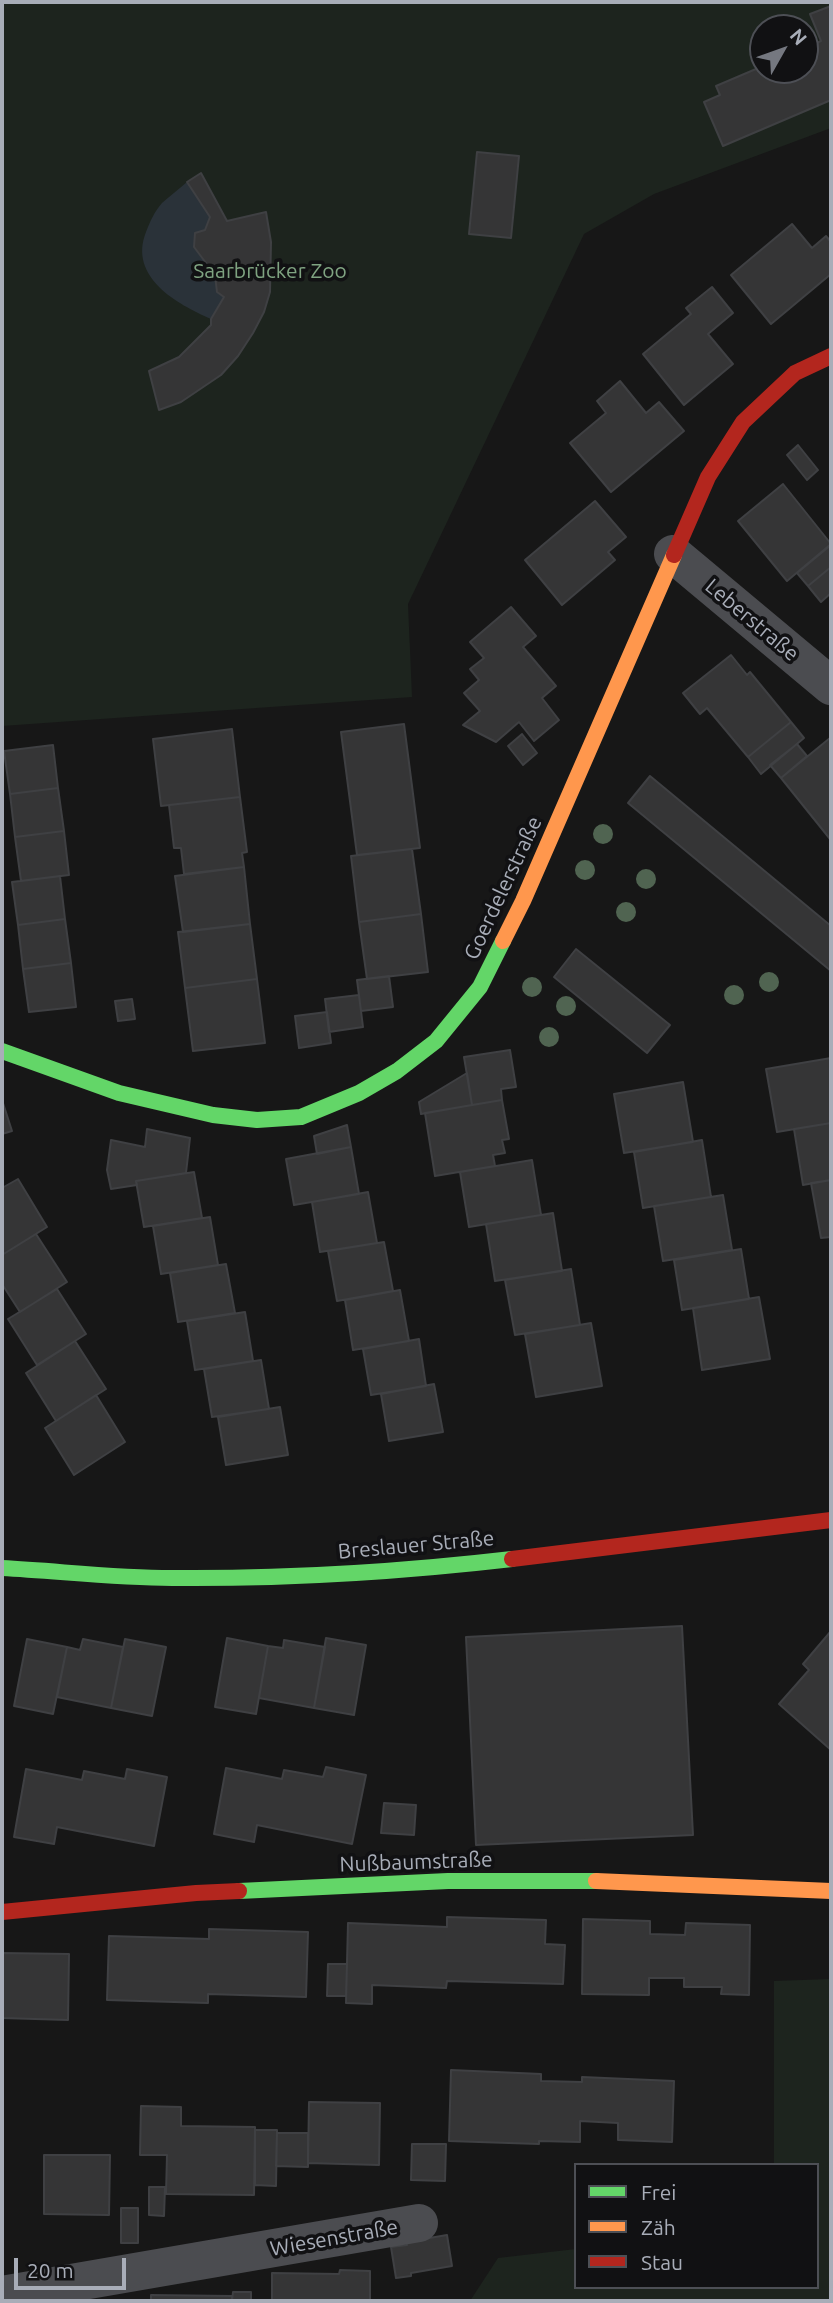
<!DOCTYPE html>
<html>
<head>
<meta charset="utf-8">
<style>
	body { margin:0 }
	#map { position:relative; width:833px; height:2303px; overflow:hidden; background:#171717; font-family:Ubuntu,sans-serif }
	canvas { display:block }
	.frame { position:absolute; inset:0; border:4px solid #a8adb8; pointer-events:none }
	.legend { position:absolute; left:574px; top:2163px; width:245px; height:126px; box-sizing:border-box; background:#111113; border:2px solid #4d4f55; margin:0; padding:9px 12px; list-style:none; font-size:21px; color:#a8adb8 }
	.legend li { display:flex; align-items:center; gap:14px; height:35px }
	.legend b { width:35px; border:2px solid #4d4f55 }
	.north { position:absolute; left:749px; top:14px; width:70px; height:70px; box-sizing:border-box; background:#111113; border:2px solid #4d4f55; border-radius:50%; rotate:50deg; font-size:19px; font-weight:700; line-height:28px; text-align:center; color:#a8adb8 }
	.north::after { content:''; display:block; margin:auto; width:24px; height:32px; background:#757880; clip-path:polygon(50% 0,100% 100%,50% 72%,0 100%) }
	.scale { position:absolute; left:14px; top:2258px; width:112px; height:32px; box-sizing:border-box; border:4px solid #a8adb8; border-top:0; padding-left:9px; font-size:21px; line-height:24px; white-space:nowrap; color:#a8adb8; -webkit-text-stroke:5px #111113; paint-order:stroke }
</style>
</head>
<body>
<div id="map">
<canvas width="833" height="2303"></canvas>
<div class="frame"></div>
<ul class="legend">
<li><b style="height:9px;background:#63d668"></b>Frei</li>
<li><b style="height:9px;background:#ff974d"></b>Zäh</li>
<li><b style="height:9px;background:#b3261e"></b>Stau</li>
</ul>
<div class="north">N</div>
<div class="scale">20 m</div>
</div>
<script>
const g = document.querySelector('canvas').getContext('2d');
g.lineJoin = 'round';
function paint(path, color) { g.fillStyle = color; g.fill(path, 'evenodd'); }
function stroke(path, color, width, dash) { g.strokeStyle = color; g.lineWidth = width; g.lineCap = dash ? 'butt' : 'round'; g.setLineDash(dash || []); g.stroke(path); }
function label(font, color, halo, rows, align = 'center') {
  g.font = font + ' Ubuntu,sans-serif'; g.lineWidth = 7; g.setLineDash([]); g.textBaseline = 'middle'; g.strokeStyle = halo; g.fillStyle = color; for (const [text, x, y, turn = 0] of rows) {
    g.save(); g.translate(x, y); g.rotate((+turn || 0) * Math.PI / 180); g.textAlign = isNaN(turn) ? turn : align; if (halo) g.strokeText(text, 0, 0); g.fillText(text, 0, 0); g.restore();
  }
}
const green = new Path2D(`
	M2 2H831V128L654 194 584 234 408 604 412 697 2 726ZM763 28H805V70H763Z
	M831 1979V2301H470L498 2258 576 2249V2287H817V2165H774V1981Z`);
const water = new Path2D(`
	M187 182 210 217 205 230 195 234 194 247 215 275 217 292 224 297 211 319C177 304 128 277 146 232 150 222 154 212 162 203 170 196 179 189 187 182Z`);
const building = new Path2D(`
	M831 6V100L723 146 704 102 720 95 716 86 763 66V70H805V48L821 41 810 14Z
	M477 152 519 156 511 238 469 234Z
	M201 173 227 221 266 212 271 242 270 292 264 312 253 333 238 356 221 375 181 402 159 410 149 371 179 357 211 325V319L224 297 217 292 215 275 194 247 195 233 205 230 210 217 187 182Z
	M792 224 812 248 826 236 831 242V274L771 324 731 275Z
	M712 287 733 313 708 334 733 364 684 405 643 354 691 314 686 308Z
	M620 381 646 413 659 402 684 431 611 492 570 443 606 413 597 401Z
	M798 445 818 470 807 480 787 455Z
	M783 484 831 544 787 581 738 521Z
	M595 501 626 537 608 552 615 560 562 605 525 560Z
	M831 545V567L808 586 797 573Z
	M831 567V593L821 602 808 586Z
	M511 607 536 636 523 647 556 686 542 698 559 720 534 741 519 722 496 742 463 725 480 711 464 693 479 680 470 669 484 658 470 642Z
	M731 655 747 675 750 672 791 722 748 757 707 708 700 714 683 693Z
	M791 722 804 738 761 774 748 757Z
	M404 724 420 848 357 855 341 732Z
	M232 729 240 797 161 806 153 739Z
	M522 734 537 753 523 765 508 746Z
	M830 738 831 740 830 839 781 778Z
	M797 744 807 756 781 778 770 765Z
	M53 745 58 788 10 794 4 751Z
	M650 776 831 926V971L628 803Z
	M58 788 64 831 15 837 10 794Z
	M240 797 247 852 242 853 244 867 184 874 181 848H174L169 805Z
	M64 831 69 875 21 881 15 837Z
	M412 849 421 914 359 922 351 856Z
	M244 867 250 924 183 932 175 876Z
	M60 876 65 919 18 925 12 882Z
	M421 914 428 972 367 979 359 922Z
	M65 919 71 963 23 969 18 925Z
	M250 924 257 979 185 988 178 932Z
	M576 949 670 1025 647 1053 554 977Z
	M71 963 76 1007 29 1012 23 969Z
	M389 976 393 1007 361 1011 357 980Z
	M257 979 265 1043 193 1051 185 988Z
	M359 995 363 1027 329 1032 325 999Z
	M132 999 135 1019 118 1021 115 1001Z
	M327 1012 331 1043 299 1048 295 1016Z
	M510 1050 516 1087 501 1089 502 1100 472 1105 464 1057Z
	M831 1058V1123L777 1132 766 1069Z
	M467 1073 472 1105 421 1114 419 1102Z
	M683 1082 693 1142 624 1153 614 1094Z
	M2 1100 12 1131 2 1134Z
	M502 1100 509 1139 502 1140 505 1153 493 1155 495 1166 435 1176 425 1113Z
	M831 1123V1180L803 1185 794 1129Z
	M347 1125 351 1147 317 1154 314 1136Z
	M147 1129 190 1138 186 1173 136 1181 137 1185 111 1189 107 1170 111 1140 145 1147Z
	M702 1140 711 1197 643 1208 634 1152Z
	M351 1147 359 1194 294 1205 286 1159Z
	M532 1160 541 1215 469 1227 460 1172Z
	M194 1172 202 1218 144 1227 136 1181Z
	M18 1179 47 1227 2 1255V1188Z
	M831 1180V1237L821 1238 811 1183Z
	M368 1192 377 1243 320 1252 312 1202Z
	M723 1195 732 1250 663 1261 654 1206Z
	M553 1213 562 1271 495 1281 486 1224Z
	M210 1217 218 1265 161 1274 153 1226Z
	M36 1234 67 1282 20 1312 2 1284V1255Z
	M384 1242 393 1291 337 1301 328 1251Z
	M741 1249 749 1299 682 1310 674 1260Z
	M226 1264 235 1313 178 1322 170 1273Z
	M571 1269 580 1325 515 1335 505 1280Z
	M57 1289 86 1334 37 1365 8 1319Z
	M400 1290 409 1341 353 1350 345 1300Z
	M759 1297 770 1359 702 1370 693 1308Z
	M245 1312 253 1361 195 1370 187 1321Z
	M591 1323 602 1386 536 1397 525 1334Z
	M419 1339 426 1386 371 1395 363 1349Z
	M75 1341 106 1389 56 1421 26 1373Z
	M261 1360 269 1409 212 1417 204 1369Z
	M434 1384 443 1432 389 1441 381 1394Z
	M96 1395 125 1442 74 1475 45 1428Z
	M280 1407 288 1455 226 1465 218 1417Z
	M682 1626 693 1835 476 1845 466 1637Z
	M831 1631V1750L779 1704 809 1670 803 1664Z
	M227 1638 268 1646 256 1714 215 1707Z
	M326 1638 366 1645 354 1715 314 1708Z
	M27 1639 67 1647 53 1714 14 1706Z
	M83 1639 123 1647 111 1708 57 1697 67 1647 80 1650Z
	M125 1639 166 1647 152 1716 111 1708Z
	M284 1640 325 1647 314 1708 259 1698 268 1646 283 1648Z
	M326 1767 366 1775 352 1844 257 1825 254 1842 214 1834 226 1768 282 1779 284 1770 323 1777Z
	M26 1769 82 1780 84 1771 125 1779 127 1769 167 1777 154 1846 57 1827 54 1844 14 1837Z
	M384 1803 416 1805 414 1835 381 1833Z
	M447 1917 546 1920 545 1944 565 1945 563 1984 447 1981 446 1988 372 1985V2004L346 2003 348 1923 447 1927Z
	M583 1919 650 1921V1934L685 1935 686 1923 750 1925 749 1995 721 1994 722 1987H684V1978H649V1995L582 1994Z
	M209 1929 308 1932 306 1997 208 1994V2003L107 2000 109 1936 209 1939Z
	M2 1953 69 1954 68 2020 2 2018Z
	M328 1964H347L346 1996H327Z
	M451 2070 541 2074V2081L582 2082V2077L674 2081 672 2142 618 2140V2123L580 2121V2142L539 2141V2144L449 2141Z
	M309 2102 380 2103 379 2165 308 2163Z
	M141 2106 181 2107V2126L255 2127 254 2195 166 2194 167 2155H140Z
	M255 2130H277L276 2186 255 2185Z
	M277 2133H308V2167L276 2166Z
	M412 2144H446L445 2181 411 2180Z
	M44 2155H110L109 2215 44 2214Z
	M149 2187H165L164 2216 149 2215Z
	M121 2208H138V2243H121Z
	M447 2235 452 2266 411 2273V2276L396 2278 391 2247 407 2245 406 2242Z
	M340 2270 370 2271V2301H272V2273L339 2274Z
	M233 2292H251V2301H232Z
	M151 2295 232 2296V2301H151Z`);
const street = new Path2D(`
	M673 554 831 686
	M2 2295 419 2223`);
const fast = new Path2D(`
	M2 1051 119 1093 213 1115 257 1120 301 1117 359 1093 397 1071 436 1041 480 987 503 941
	M2 1568C59 1571 115 1578 172 1578 286 1579 400 1572 512 1559
	M239 1891 448 1881H596`);
const slow = new Path2D(`
	M503 941 523 901 674 555
	M596 1881 831 1891`);
const jam = new Path2D(`
	M674 555 708 477 743 422 795 373 831 356
	M512 1559 831 1520
	M2 1912 196 1893 239 1891`);
const trees = [
	[603,834],
	[585,870],
	[646,879],
	[626,912],
	[769,982],
	[532,987],
	[734,995],
	[566,1006],
	[549,1037]
];
const parkNames = [
	["Saarbrücker Zoo",270,271]
];
const streetNames = [
	["Leberstraße",752,620,40],
	["Goerdelerstraße",503,888,-65],
	["Breslauer Straße",416,1545,-5],
	["Nußbaumstraße",416,1862,-2],
	["Wiesenstraße",334,2238,-10]
];
paint(green, '#1d241e');
paint(water, '#2a3239');
paint(building, '#353536');
stroke(building, '#3f4043', 2);
stroke(street, '#4b4c50', 38);
stroke(fast, '#63d668', 16);
stroke(slow, '#ff974d', 16);
stroke(jam, '#b3261e', 16);
g.fillStyle = '#506451';
for (const [x, y] of trees) { g.beginPath(); g.arc(x, y, 10, 0, 2 * Math.PI); g.fill(); }
label('21px', '#7fa381', '#111113', parkNames);
label('21px', '#a8adb8', '#111113', streetNames);
</script>
</body>
</html>
